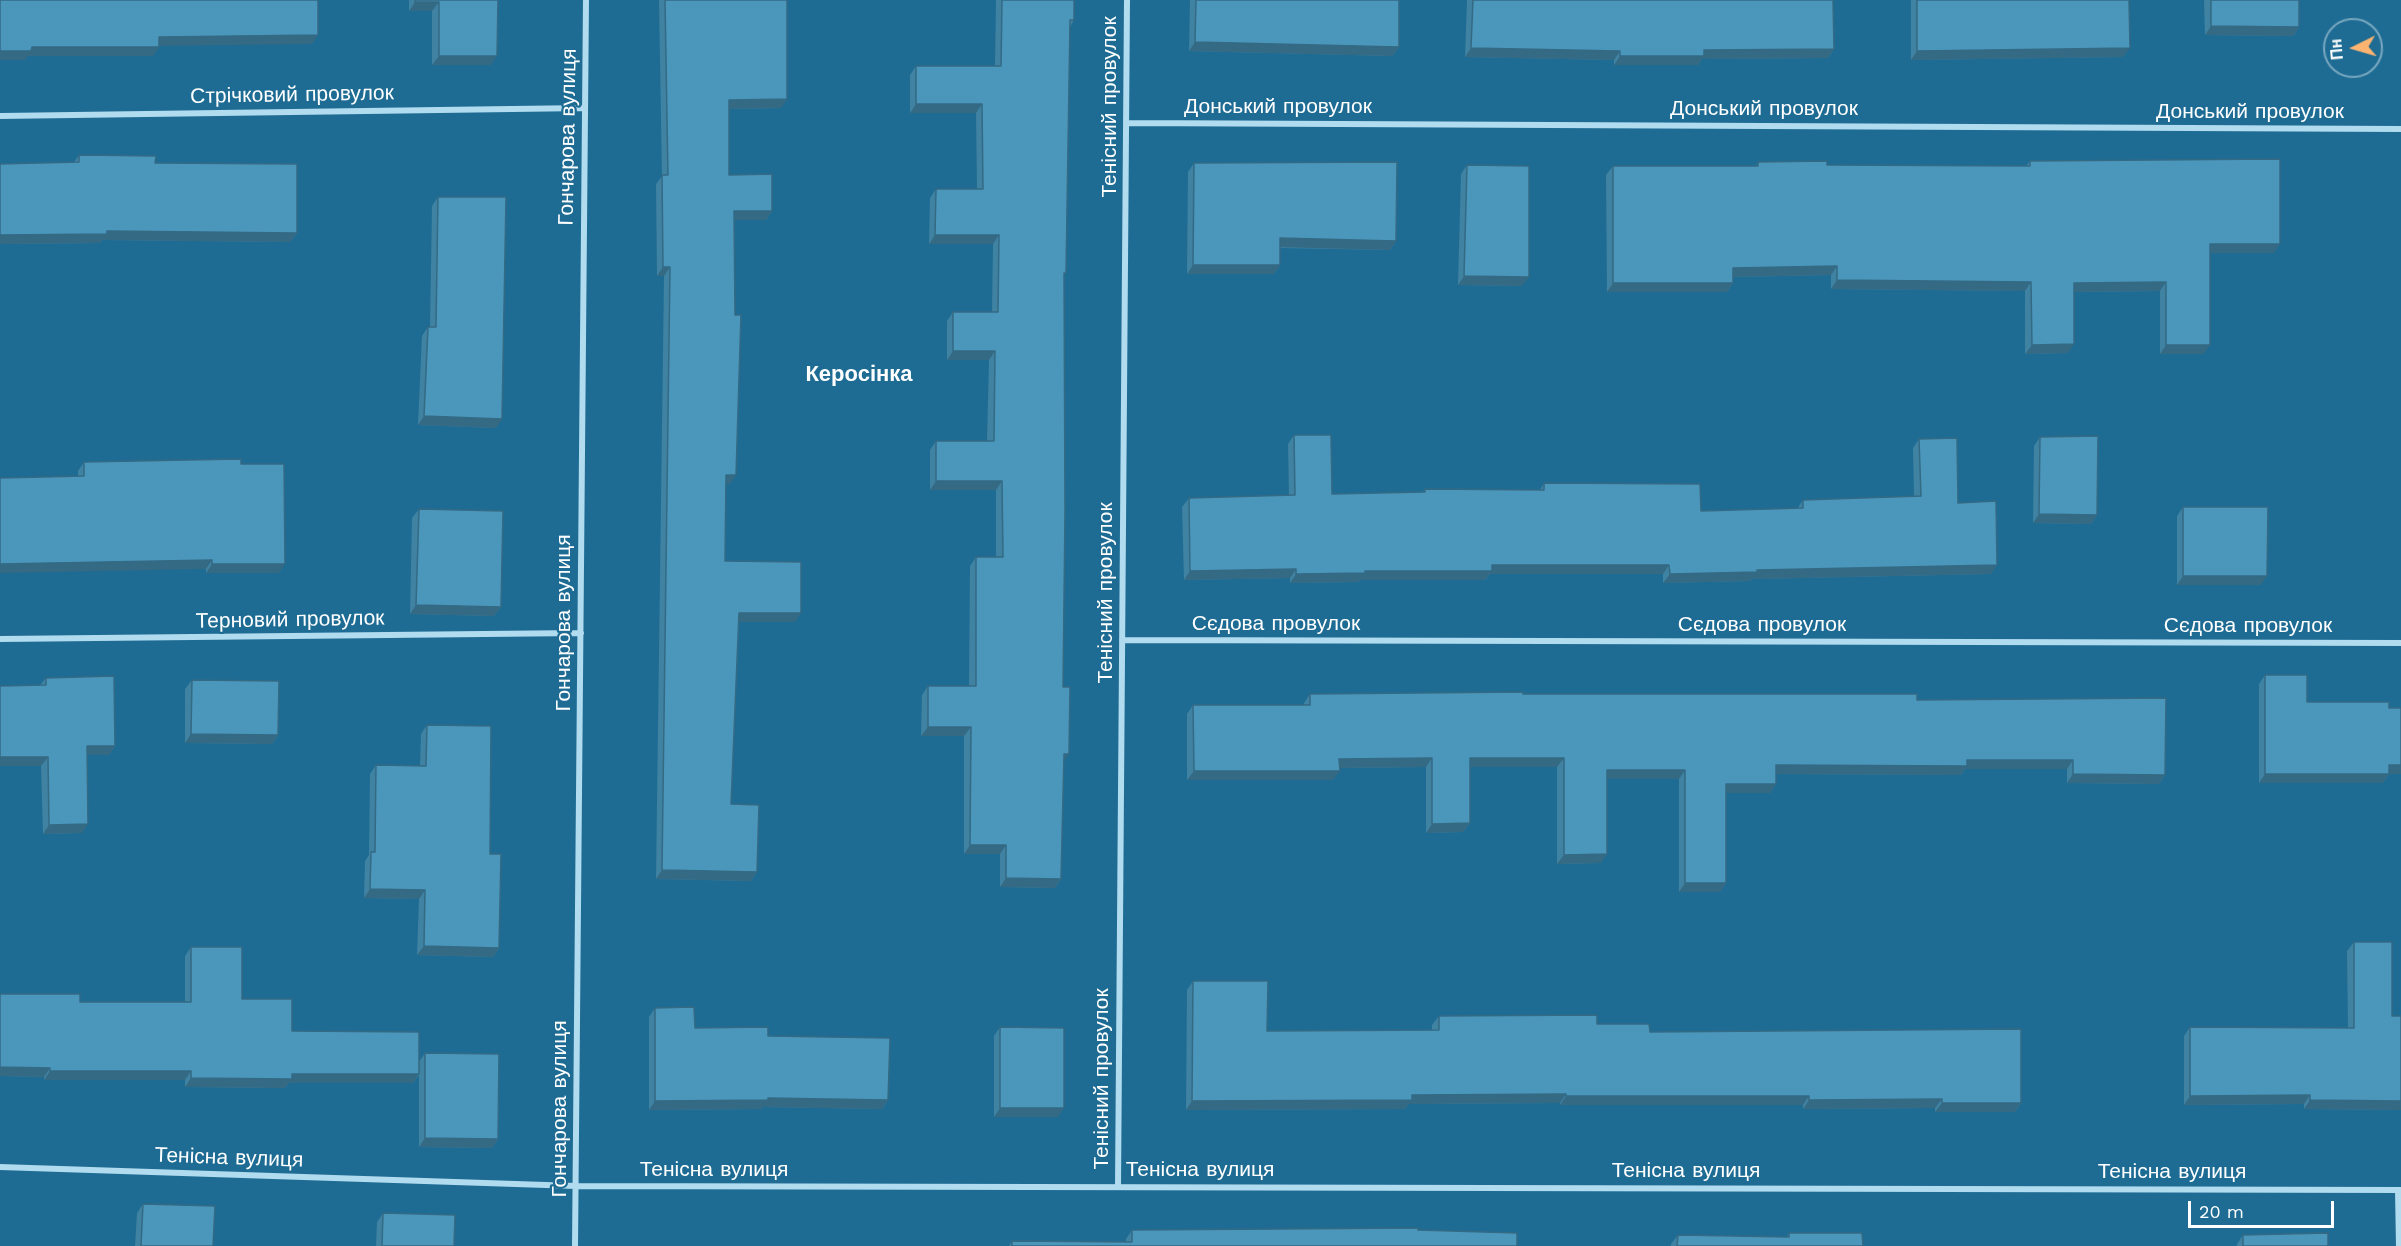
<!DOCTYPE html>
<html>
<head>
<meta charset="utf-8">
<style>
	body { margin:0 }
	#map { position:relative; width:2401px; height:1246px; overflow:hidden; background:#1e6c94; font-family:"Work Sans",sans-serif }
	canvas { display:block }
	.north { position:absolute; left:2323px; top:18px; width:60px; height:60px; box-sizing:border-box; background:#1e6c94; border:2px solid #78a7bf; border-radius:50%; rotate:265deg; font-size:16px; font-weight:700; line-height:24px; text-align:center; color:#fff }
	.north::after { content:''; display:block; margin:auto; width:21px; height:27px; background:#fdb470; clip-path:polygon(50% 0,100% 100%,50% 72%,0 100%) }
	.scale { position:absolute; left:2188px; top:1201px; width:146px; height:27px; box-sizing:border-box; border:3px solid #fff; border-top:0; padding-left:8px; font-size:18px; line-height:21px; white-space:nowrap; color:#fff; -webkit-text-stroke:4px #1e6c94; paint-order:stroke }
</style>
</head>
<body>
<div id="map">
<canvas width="2401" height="1246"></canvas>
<div class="north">Пн</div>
<div class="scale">20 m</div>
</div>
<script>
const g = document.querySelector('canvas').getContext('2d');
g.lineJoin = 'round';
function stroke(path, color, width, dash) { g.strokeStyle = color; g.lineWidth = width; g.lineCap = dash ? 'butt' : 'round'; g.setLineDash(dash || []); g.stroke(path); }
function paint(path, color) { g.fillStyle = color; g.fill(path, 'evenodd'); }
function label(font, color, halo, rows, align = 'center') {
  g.font = font + ' "Work Sans",sans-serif'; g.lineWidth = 4.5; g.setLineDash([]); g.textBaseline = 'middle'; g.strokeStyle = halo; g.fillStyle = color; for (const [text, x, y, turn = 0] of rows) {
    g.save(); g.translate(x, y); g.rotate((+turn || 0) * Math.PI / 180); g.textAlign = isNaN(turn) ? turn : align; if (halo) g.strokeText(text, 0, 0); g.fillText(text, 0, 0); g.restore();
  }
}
const minor = new Path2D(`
	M0 116 585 108
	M1126 123 2401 129
	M0 639 581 633
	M1122 640 2401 643
	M0 1167 576 1186 2401 1190
	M1118 1186 1127 0
	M2398 1190 2399 1246
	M575 1246 586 0`);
const wall = new Path2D(`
	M409 0H498L491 65H432V11H409Z
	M659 0H800H787L781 108 729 109V175L772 211 766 220H734L730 484H726L725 561 795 622H739L731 804 757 872 751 881 656 879 664 276H657L656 184 662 176Z
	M996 0H1074V20L1070 27 1064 277 1063 687 1064 762 1061 879 1055 888 1000 887V854H964V736H921L922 695 928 686H969L970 566 976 557H996V490H930V450L936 441H987L989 360H947V321L953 312H992L993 244H929L930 198 936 189H977L976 113H910V75L916 66H995Z
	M1190 0H1399V47L1392 56 1189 51Z
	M1467 0H1833L1834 49 1828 58 1702 59 1698 65H1614V60L1465 57Z
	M1911 0H2129L2123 57 1911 60Z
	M2204 0H2299V27L2293 36 2205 35Z
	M79 155 155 163 297 233 290 242 102 240 100 243 0 244V164L74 162Z
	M2030 161 2274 253H2210L2204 354H2160V291L2074 292 2068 353 2025 354V291L1831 289V275L1733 277V283L1727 292H1607L1606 175 1613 166H1756L1758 162 1827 165 2026 166Z
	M1194 163 1396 241 1390 250 1280 248V265L1274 274H1187L1188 172Z
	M1467 165 1522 286 1458 285 1461 174Z
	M438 197 496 428 418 425 422 336 428 327H430L432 206Z
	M1294 435 1332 494 1423 492 1425 489 1540 490 1544 483 1701 511 1797 509 1803 500 1914 497 1913 448 1919 439 1958 503 1991 574 1752 579 1750 581 1663 583V574H1490L1485 580H1360L1358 582 1290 583V578L1184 580 1182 507 1189 498 1289 496 1288 444Z
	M2040 437 2097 515 2091 524 2033 523 2034 446Z
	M84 462 241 464 279 573H206V569L78 477V471Z
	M2183 507 2261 585H2177V516Z
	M419 509 501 607 494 616 410 614 412 518Z
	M2265 675 2307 702 2401 708V774H2389L2383 783H2259V684Z
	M46 678 115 746 109 755H87L82 833 43 834 41 766H0V686L40 685Z
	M192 680 278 735 272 744 185 743V689Z
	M1310 694H1523L1917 700 2165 775 2159 784 2067 783V769H1965L1961 775 1776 774V784L1770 793H1726V883L1720 892H1679V779H1607L1601 863 1557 864V767H1470V823L1463 832 1426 833V767L1340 768 1333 780H1187V714L1193 705H1304V703Z
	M427 725 490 854 499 948 493 957 417 955 419 899 364 898 365 861 369 855 370 774 376 765 420 766 421 734Z
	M2354 942 2392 1016H2401V1110L2304 1109V1104L2184 1105V1036L2190 1027 2348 1028 2347 951Z
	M191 947 242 999 292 1031 419 1062 425 1053 498 1139 492 1148 419 1147V1075L413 1083H289L285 1088 185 1087V1080H44V1077L0 1076V994L80 1002H185V956Z
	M1193 981 1267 1031 1432 1030V1025L1439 1016 1597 1024 1650 1032 2021 1103 2015 1112H1935V1108L1803 1109V1105H1560V1103L1409 1104 1405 1109 1186 1110 1187 990Z
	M655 1008 695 1028 768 1036 888 1100 882 1109 763 1107 762 1109 649 1110V1017Z
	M1000 1027 1058 1117H994V1036Z
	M143 1204 213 1246H135L137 1213Z
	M383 1213 454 1246H376L377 1222Z
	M1132 1230H1418L1517 1246H1009L1012 1241 1126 1242V1239Z
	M1789 1233 1863 1246H1671V1244L1678 1235 1787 1237Z
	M2243 1235 2328 1246H2237V1244Z`);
const shadedWall = new Path2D(`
	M415 2H439L432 11H409Z
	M2211 26 2299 27 2293 36 2205 35Z
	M318 35 312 44 153 46 159 37Z
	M1195 42 1399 47 1392 56 1189 51Z
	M32 47H159L153 56H28L25 60H0V51Z
	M1471 48 1620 51 1614 60 1465 57Z
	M2130 48 2123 57 1911 60 1917 51Z
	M1834 49 1828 58 1702 59 1698 65H1614L1620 56 1704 50Z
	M439 56H497L491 65H432Z
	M787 99 781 108 723 109 729 100Z
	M916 104H982L976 113H910Z
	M734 211H772L766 220H728Z
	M107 231 297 233 290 242 102 240 100 243 0 244V235Z
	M935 235H999L993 244H929Z
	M1280 238 1396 241 1390 250 1274 247Z
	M2210 244H2280L2274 253H2204Z
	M1193 265H1280L1274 274H1187Z
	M1837 266 1831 275 1727 277 1733 268Z
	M663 267H670L664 276H657Z
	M1464 276 1529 277 1522 286 1458 285Z
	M1837 280 2031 282 2025 291 1831 289Z
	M2166 282 2160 291 2067 292 2074 283Z
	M1613 283H1733L1727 292H1607Z
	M2074 344 2068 353 2025 354 2032 345Z
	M2166 345H2210L2204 354H2160Z
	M953 351H995L989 360H947Z
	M424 416 502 419 496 428 418 425Z
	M726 475H736L730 484H720Z
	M936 481H1002L996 490H930Z
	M2039 514 2097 515 2091 524 2033 523Z
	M212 560 206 569 0 573V564Z
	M212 564H285L279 573H206Z
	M1492 565H1669L1663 574H1490L1485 580H1360L1358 582 1290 583 1296 574Z
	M1997 565 1991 574 1752 579 1750 581 1663 583 1670 574 1757 570Z
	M1296 569 1290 578 1184 580 1190 571Z
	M2183 576H2267L2261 585H2177Z
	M416 605 501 607 494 616 410 614Z
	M739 613H801L795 622H733Z
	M928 727H971L964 736H921Z
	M191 734 278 735 272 744 185 743Z
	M87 746H115L109 755H80Z
	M1064 754H1069L1063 763Z
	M0 757H48L41 766H0Z
	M1432 758 1426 767 1333 768 1339 759Z
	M1470 758H1564L1557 767H1463Z
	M1967 760H2073L2067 769H1965L1961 775 1770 774 1776 765Z
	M2389 765H2401V774H2389L2383 783H2259L2265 774Z
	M1607 770H1685L1679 779H1601Z
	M1194 771H1340L1333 780H1187Z
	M2073 774 2165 775 2159 784 2067 783Z
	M1726 784H1776L1770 793H1720Z
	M1470 823 1463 832 1426 833 1432 824Z
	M88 824 82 833 43 834 49 825Z
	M970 845H1006L1000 854H964Z
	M1607 854 1601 863 1557 864 1564 855Z
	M662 870 757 872 751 881 656 879Z
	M1006 878 1061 879 1055 888 1000 887Z
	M1685 883H1726L1720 892H1679Z
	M370 889 425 890 419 899 364 898Z
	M424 946 499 948 493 957 417 955Z
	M0 1067 50 1068 44 1077 0 1076Z
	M50 1071H191L185 1080H44Z
	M292 1074H419L413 1083H289L285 1088 185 1087 191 1078Z
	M1566 1094 1560 1103 1409 1104 1405 1109 1186 1110 1192 1101 1412 1095Z
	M2310 1095 2304 1104 2184 1105 2190 1096Z
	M1566 1096H1809L1803 1105H1560Z
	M768 1098 888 1100 882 1109 763 1107 762 1109 649 1110 655 1101Z
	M1942 1099 1935 1108 1803 1109 1809 1100Z
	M2310 1100 2401 1101V1110L2304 1109Z
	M1942 1103H2021L2015 1112H1935Z
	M1000 1108H1064L1058 1117H994Z
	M425 1138 498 1139 492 1148 419 1147Z`);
const building = new Path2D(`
	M0 0H318V35L159 37V47H32L31 51H0Z
	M415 0H498L497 56H439V2H415Z
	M665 0H787V99L729 100V175L772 174V211H734L735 315H741L736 475H726L725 561 801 562V613H739L731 804 759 805 757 872 662 870 670 267H663L662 175H668Z
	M1002 0H1074V20H1070L1066 273H1064L1065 511 1063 687H1070L1069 754H1064L1061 879 1006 878V845H970L971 727H928V686H976V557H1003L1002 481H936V441H994L995 351H953V312H998L999 235H935L936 189H983L982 104H916V66H1001Z
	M1196 0H1399V47L1195 42Z
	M1473 0H1833L1834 49 1704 50V56H1620V51L1471 48Z
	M1917 0H2129L2130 48 1917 51Z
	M2211 0H2299V27L2211 26Z
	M79 155 156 156 155 163 297 164V233L107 231V234L0 235V164L79 162Z
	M2280 159V244H2210V345H2166V282L2074 283V344L2032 345 2031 282 1837 280V266L1733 268V283H1613V166H1758V162L1827 161V165L2030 166V161Z
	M1397 162 1396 241 1280 238V265H1193L1194 163Z
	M1467 165 1529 166V277L1464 276Z
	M438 197H506L502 419 424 416 428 327H436Z
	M1294 435H1331L1332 494 1425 492V489L1544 490V483L1700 484 1701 511 1803 508V500L1921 496 1919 439 1957 438 1958 503 1996 501 1997 565 1757 570V572L1670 574 1669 565H1492V571H1365V573L1296 574V569L1190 571 1189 498 1295 495Z
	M2098 436 2097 515 2039 514 2040 437Z
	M241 459V464H284L285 564H212V560L0 564V478L84 476V462Z
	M2183 507H2268L2267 576H2183Z
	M419 509 503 511 501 607 416 605Z
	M2265 675H2307V702H2389V708H2401V765H2389V774H2265Z
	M114 676 115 746H87L88 824 49 825 48 757H0V686L46 685V678Z
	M192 680 279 681 278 735 191 734Z
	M1523 692V694H1917V700L2166 698 2165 775 2073 774V760H1967V766L1776 765V784H1726V883H1685V770H1607V854L1564 855V758H1470V823L1432 824V758L1339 759 1340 771H1194L1193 705H1310V694Z
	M427 725 491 726 490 854H501L499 948 424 946 425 890 370 889 371 852H375L376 765 426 766Z
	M2354 942H2392V1016H2401V1101L2310 1100V1095L2190 1096V1027L2354 1028Z
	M191 947H242V999H292V1031L419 1032V1074H292V1079L191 1078V1071H50V1068L0 1067V994H80V1002H191Z
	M1193 981H1268L1267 1031 1439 1030V1016L1597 1015V1024H1649L1650 1032 2021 1029V1103H1942V1099L1809 1100V1096H1566V1094L1412 1095V1100L1192 1101Z
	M694 1007 695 1028 768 1027V1036L890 1038 888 1100 768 1098V1100L655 1101V1008Z
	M1000 1027 1064 1028V1108H1000Z
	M425 1053 499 1054 498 1139 425 1138Z
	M143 1204 215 1206 213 1246H141Z
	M383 1213 455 1215 454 1246H382Z
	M1418 1228V1230L1517 1233V1246H1012V1241L1132 1242V1230Z
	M1789 1233H1862L1863 1246H1677L1678 1235 1789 1237Z
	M2328 1233V1246H2243V1235Z`);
const streetNames = [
	["Стрічковий провулок",292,95,-1],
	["Тенісний провулок",1110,107,-90],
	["Донський провулок",1278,107],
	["Донський провулок",1764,109],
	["Донський провулок",2250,112],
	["Гончарова вулиця",568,137,-89],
	["Тенісний провулок",1106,593,-90],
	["Терновий провулок",290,620,-1],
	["Гончарова вулиця",564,623,-90],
	["Сєдова провулок",1276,624],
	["Сєдова провулок",1762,625],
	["Сєдова провулок",2248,626],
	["Тенісний провулок",1102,1079,-90],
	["Гончарова вулиця",560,1109,-90],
	["Тенісна вулиця",229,1158,2],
	["Тенісна вулиця",714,1170],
	["Тенісна вулиця",1200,1170],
	["Тенісна вулиця",1686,1171],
	["Тенісна вулиця",2172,1172]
];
const neighbourhoodNames = [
	["Керосінка",859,375]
];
stroke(minor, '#b1dbee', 6);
paint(wall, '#4082a2');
paint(shadedWall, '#346a84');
paint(building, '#4b97bc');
stroke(building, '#346a84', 1.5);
label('21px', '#fff', '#1e6c94', streetNames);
label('bold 22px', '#fff', '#1e6c94', neighbourhoodNames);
</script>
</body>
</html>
